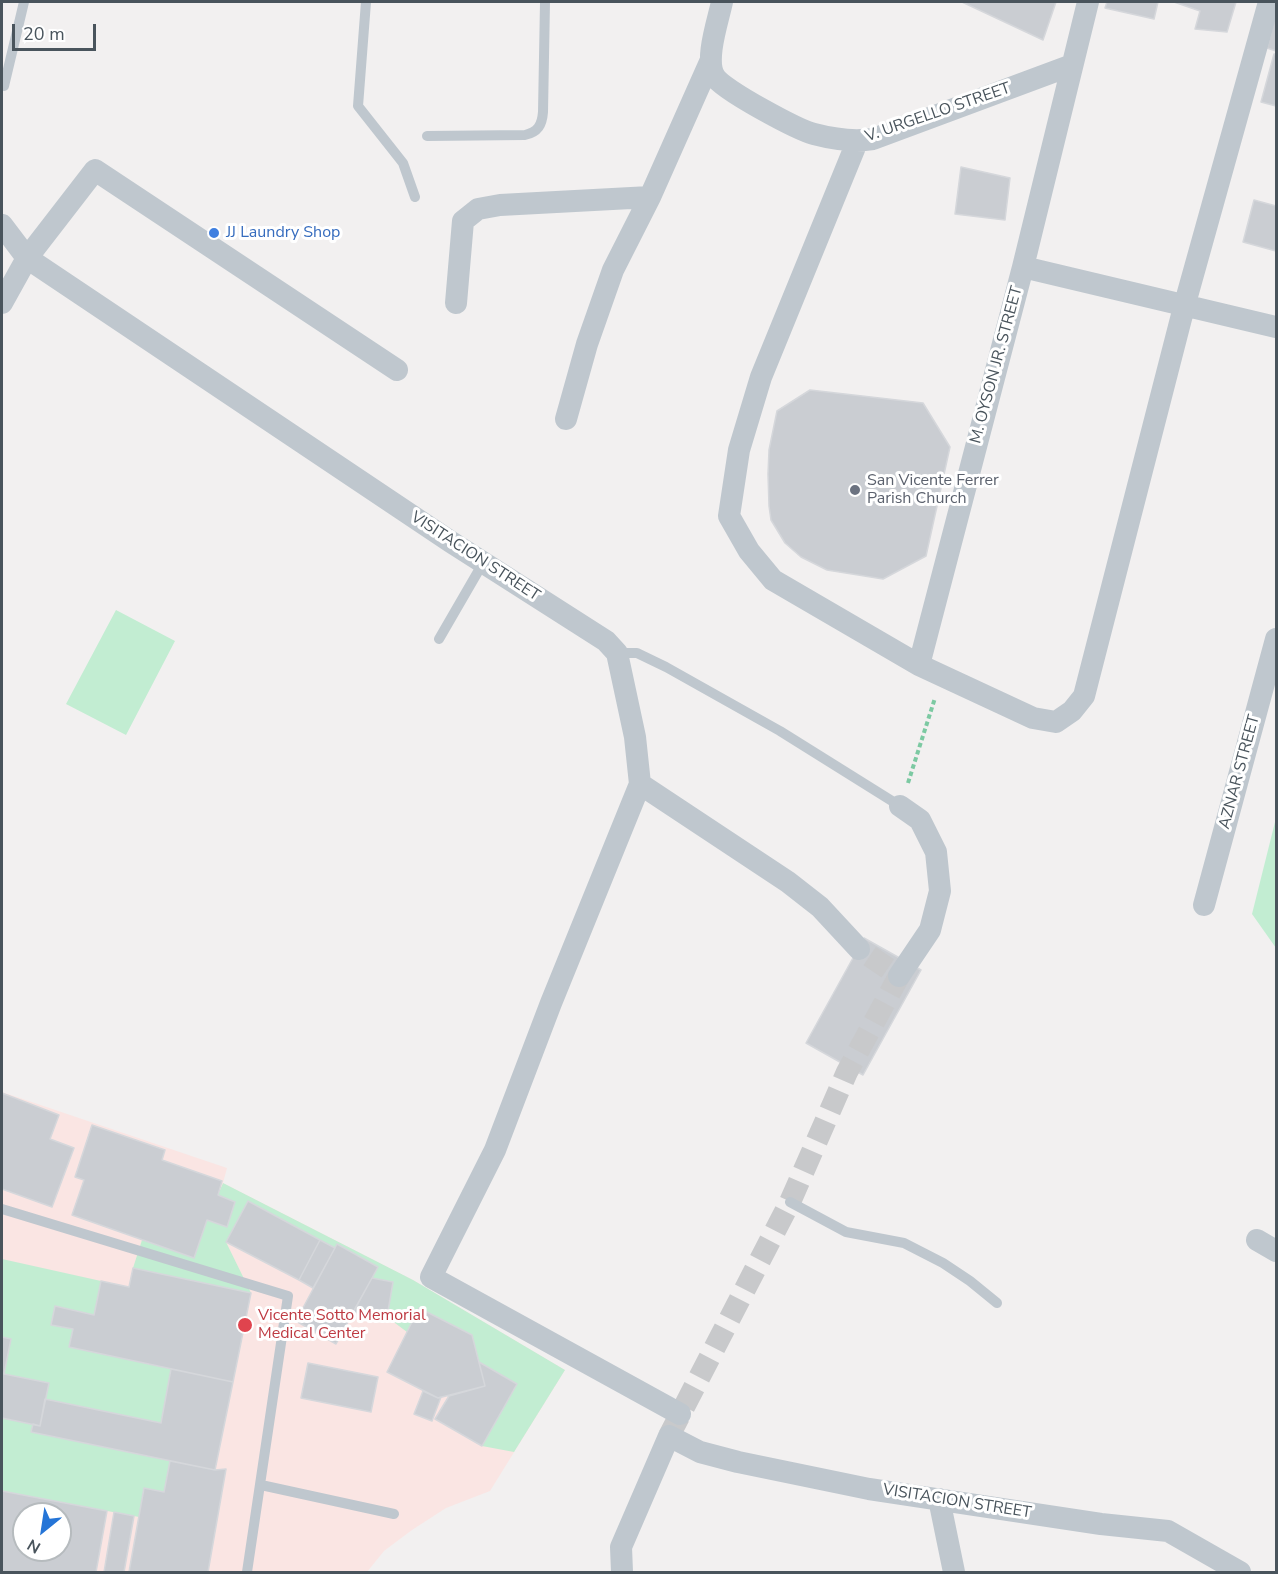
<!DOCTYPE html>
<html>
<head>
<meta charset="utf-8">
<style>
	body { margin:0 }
	#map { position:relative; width:1278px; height:1574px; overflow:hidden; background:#f2f0f0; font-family:"Nunito Sans",sans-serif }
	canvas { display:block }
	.frame { position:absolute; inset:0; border:3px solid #49545c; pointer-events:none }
	.north { position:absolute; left:12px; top:1502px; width:60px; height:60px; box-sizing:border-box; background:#fff; border:2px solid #b6bbbe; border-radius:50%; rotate:210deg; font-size:16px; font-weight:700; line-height:24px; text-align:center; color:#49545c }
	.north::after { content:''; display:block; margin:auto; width:21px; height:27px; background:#2575d7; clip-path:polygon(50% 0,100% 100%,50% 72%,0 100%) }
	.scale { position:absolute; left:12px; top:24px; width:84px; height:27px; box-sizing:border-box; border:3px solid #49545c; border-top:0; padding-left:8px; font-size:18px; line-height:21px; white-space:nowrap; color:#49545c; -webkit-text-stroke:4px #fff; paint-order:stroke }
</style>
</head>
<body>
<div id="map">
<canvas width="1278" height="1574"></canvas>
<div class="frame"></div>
<div class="north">N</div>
<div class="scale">20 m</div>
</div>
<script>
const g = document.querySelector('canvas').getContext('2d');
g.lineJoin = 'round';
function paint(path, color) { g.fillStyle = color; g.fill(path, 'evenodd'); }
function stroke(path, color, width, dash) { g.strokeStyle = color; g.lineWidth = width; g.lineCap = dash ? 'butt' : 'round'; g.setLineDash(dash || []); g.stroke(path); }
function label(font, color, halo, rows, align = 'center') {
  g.font = font + ' "Nunito Sans",sans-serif'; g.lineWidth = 6; g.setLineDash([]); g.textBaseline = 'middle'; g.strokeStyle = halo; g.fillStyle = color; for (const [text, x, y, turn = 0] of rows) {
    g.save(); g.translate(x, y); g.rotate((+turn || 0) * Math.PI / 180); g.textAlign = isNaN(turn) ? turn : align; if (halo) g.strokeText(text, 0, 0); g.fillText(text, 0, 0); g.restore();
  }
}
const medical = new Path2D(`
	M2 1092 227 1168 223 1183 413 1280 565 1370 490 1491 446 1508 412 1530 384 1551 367 1572H2ZM24 1514H60V1550H24Z`);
const green = new Path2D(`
	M116 610 175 641 126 735 66 704Z
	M1276 818V948L1252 914Z
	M223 1183 413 1280 565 1370 514 1452 482 1446 517 1384 479 1362 472 1335 419 1308 407 1332 387 1317 393 1282 372 1278 378 1267 338 1245 335 1248 226 1242 251 1293 133 1268 142 1240 194 1258 207 1220 227 1226 235 1202 218 1195Z
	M2 1259 101 1281 94 1315 55 1306 51 1324 73 1329 70 1347 171 1369 161 1423 45 1399 48 1383 4 1374 11 1339 2 1337Z
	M2 1418 33 1424 32 1432 170 1461 164 1492 144 1488 139 1517 2 1491Z`);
const building = new Path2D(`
	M962 2H1056L1043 40Z
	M1107 2H1158L1154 19 1105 8Z
	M1174 2H1236L1227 32 1195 29 1200 11Z
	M1276 13V51L1267 48Z
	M1274 54H1276V106L1261 102Z
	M961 167 1010 178 1005 220 955 214Z
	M1254 200 1276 206V251L1243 242Z
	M810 390 923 403 950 447 926 556 883 579 827 570 801 557 785 543 771 520 769 506 768 474 769 450 777 411Z
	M864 938 921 970 863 1075 806 1043Z
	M2 1093 59 1115 50 1139 74 1148 52 1207 2 1189Z
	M92 1125 165 1150 162 1160 222 1181 218 1195 235 1202 227 1227 207 1220 194 1258 72 1215 84 1180 75 1177Z
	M248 1201 320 1240 299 1280 226 1242Z
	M320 1240 335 1248 313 1288 299 1280Z
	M337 1244 378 1267 336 1344 296 1321Z
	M133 1268 251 1293 233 1382 69 1347 73 1329 51 1325 55 1306 94 1315 101 1281 129 1287Z
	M372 1278 393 1282 387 1317 353 1312Z
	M419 1308 472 1335 485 1386 438 1398 387 1372Z
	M2 1337 11 1339 4 1374 49 1383 40 1426 2 1418Z
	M479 1362 517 1384 482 1446 435 1419 449 1396 485 1386Z
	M308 1363 378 1377 371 1412 301 1398Z
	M171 1369 233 1382 215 1470 31 1432 33 1424 40 1426 45 1399 161 1423Z
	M423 1391 438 1398 441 1397 432 1421 414 1414Z
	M170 1461 215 1470 226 1469 208 1572H129L144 1488 164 1492Z
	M2 1491 107 1511 96 1572H2ZM24 1514H60V1550H24Z
	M114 1512 134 1516 124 1572H104Z`);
const streetTunnel = new Path2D(`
	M669 1436 790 1202 847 1072 899 976 859 949`);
const path = new Path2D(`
	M908 783 935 698`);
const lane = new Path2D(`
	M366 2 358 106 403 163 415 197
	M4 86 24 2
	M427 136 525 135C538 132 542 125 543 112L545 2
	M439 639 483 563
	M617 653H637L666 667 780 731 900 806
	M790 1202 846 1232 904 1243 943 1263 970 1281 997 1303
	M2 1209 288 1296 247 1572
	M261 1485 394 1514`);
const street = new Path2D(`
	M722 2C718 21 704 61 715 77 723 90 798 130 814 134 833 139 853 142 873 139L1072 65
	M857 142 761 377 739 450 729 516 749 551 773 580 919 665 1033 718 1056 722 1072 711 1084 696 1184 307 1269 2
	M2 225 27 258 451 542 606 641 617 653 635 737 640 784 551 1003 495 1150 431 1277 680 1414
	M1023 267 1276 327
	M2 303 27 258 95 170 397 370
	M456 303 463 221 478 209 500 205 650 197
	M566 419 587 344 613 270 650 197 710 62
	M919 665 1023 267 1088 2
	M640 784 788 882 820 907 859 949
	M1204 905 1276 639
	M899 976 930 930 940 891 936 852 920 820 900 806
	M1257 1240 1276 1251
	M939 1499 954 1572
	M622 1572 621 1547 669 1436 700 1452 738 1462 869 1489 1101 1524 1168 1531 1240 1572`);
const markers = [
	[214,233,6,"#3f7fe0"],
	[855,490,6,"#6b7280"],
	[245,1325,8,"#e0444e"]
];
const streetNames = [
	["V. URGELLO STREET",938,113,-19],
	["M. OYSON JR. STREET",997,365,-75],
	["VISITACION STREET",475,557,33],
	["AZNAR STREET",1240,772,-75],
	["VISITACION STREET",957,1502,9]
];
const shopNames = [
	["JJ Laundry Shop",226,233]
];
const worshipNames = [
	["San Vicente Ferrer",867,481],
	["Parish Church",867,499]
];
const healthNames = [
	["Vicente Sotto Memorial",258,1316],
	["Medical Center",258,1334]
];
paint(medical, '#fae5e3');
paint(green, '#c2edd2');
paint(building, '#cacdd2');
stroke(building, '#d5d7db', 1.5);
stroke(streetTunnel, '#c8c9cb', 22, [22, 11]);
stroke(path, '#7cc9a2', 4, [4.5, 3]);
stroke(lane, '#bfc7ce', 10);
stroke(street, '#bfc7ce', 22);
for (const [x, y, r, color] of markers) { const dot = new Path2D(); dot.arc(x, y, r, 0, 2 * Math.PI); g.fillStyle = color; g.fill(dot); stroke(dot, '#fff', 2); }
label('16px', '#49545c', '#fff', streetNames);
label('16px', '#366cbe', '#fff', shopNames, 'left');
label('16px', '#5b616d', '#fff', worshipNames, 'left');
label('16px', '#be3a42', '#fff', healthNames, 'left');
</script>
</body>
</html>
